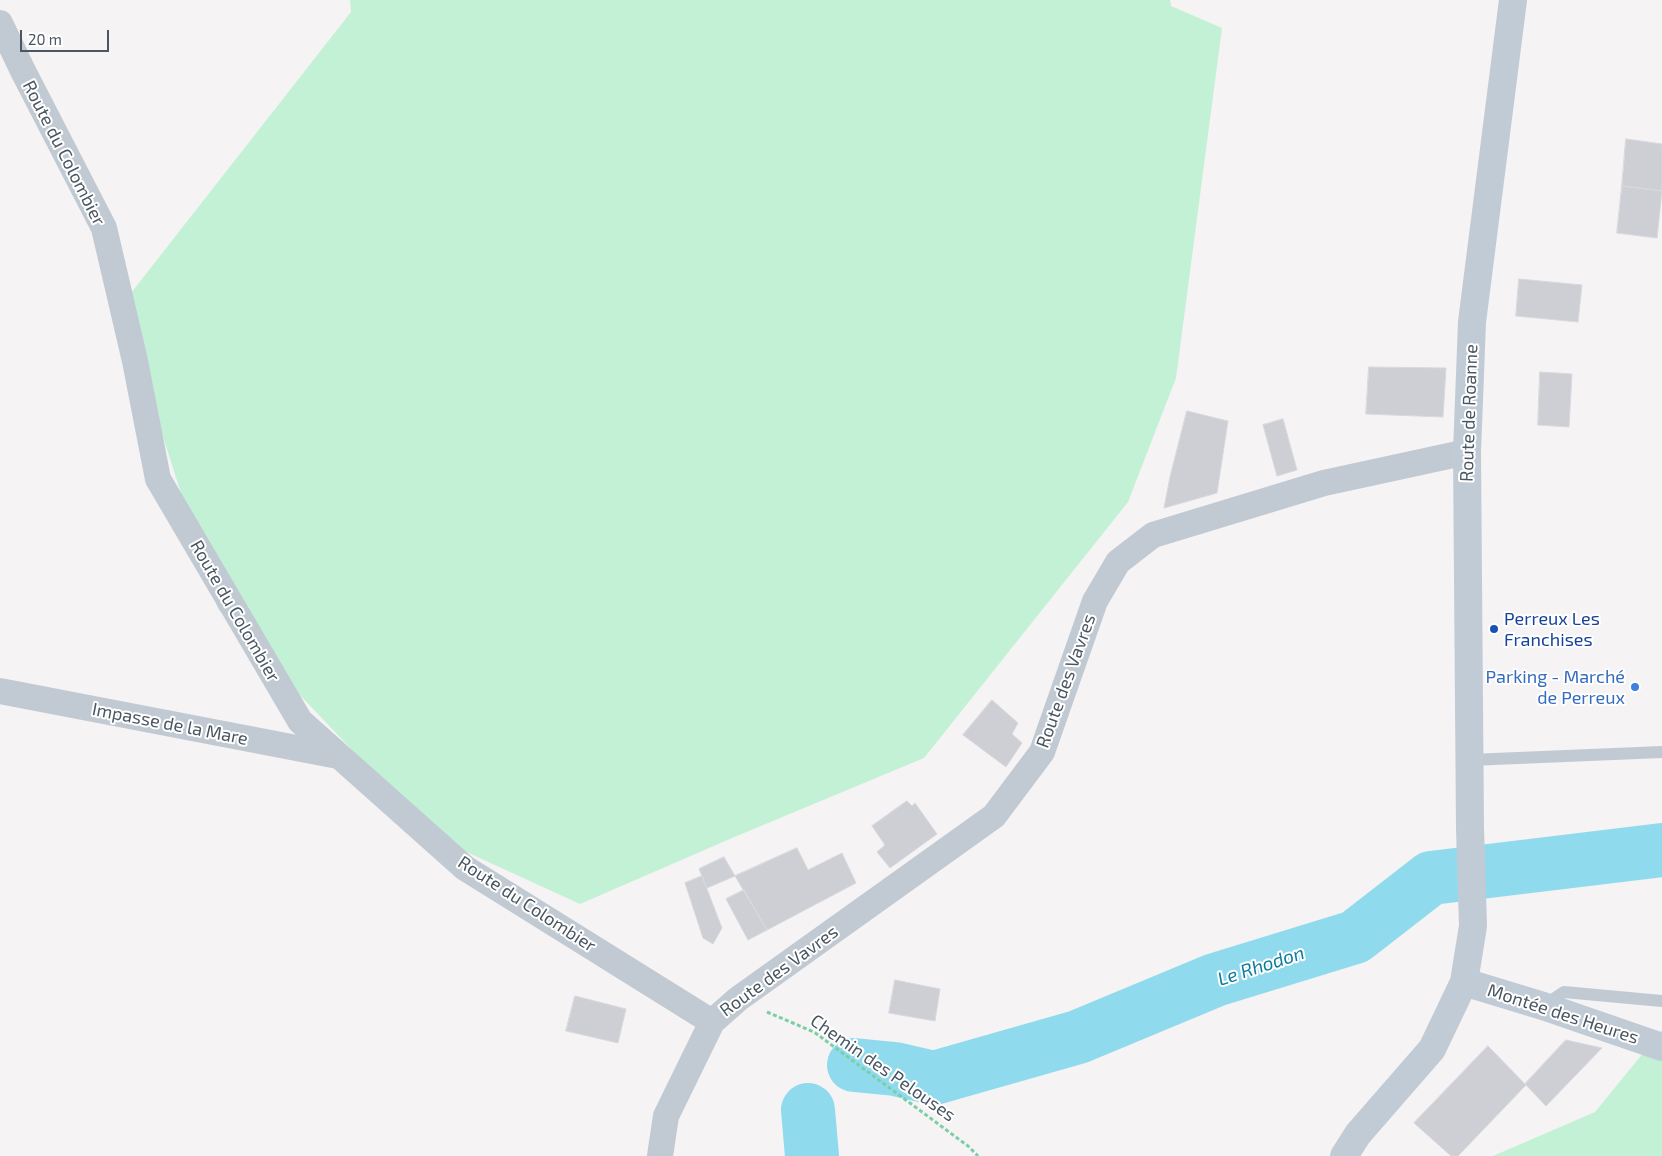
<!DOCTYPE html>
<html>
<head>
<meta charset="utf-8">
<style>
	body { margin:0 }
	#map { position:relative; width:1662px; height:1156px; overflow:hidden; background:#f5f3f3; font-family:"Exo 2",sans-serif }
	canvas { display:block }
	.scale { position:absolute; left:20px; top:30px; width:89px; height:22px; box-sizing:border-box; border:2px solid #4a5661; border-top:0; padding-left:6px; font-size:15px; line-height:18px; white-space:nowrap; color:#4a5661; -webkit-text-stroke:4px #fff; paint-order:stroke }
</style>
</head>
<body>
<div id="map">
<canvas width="1662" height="1156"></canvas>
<div class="scale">20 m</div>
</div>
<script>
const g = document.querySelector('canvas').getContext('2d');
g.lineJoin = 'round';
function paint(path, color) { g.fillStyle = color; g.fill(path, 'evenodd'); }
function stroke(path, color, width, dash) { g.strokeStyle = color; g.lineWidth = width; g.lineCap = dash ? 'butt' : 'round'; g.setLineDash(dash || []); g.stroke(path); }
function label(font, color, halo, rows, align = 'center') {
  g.font = font + ' "Exo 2",sans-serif'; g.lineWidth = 4; g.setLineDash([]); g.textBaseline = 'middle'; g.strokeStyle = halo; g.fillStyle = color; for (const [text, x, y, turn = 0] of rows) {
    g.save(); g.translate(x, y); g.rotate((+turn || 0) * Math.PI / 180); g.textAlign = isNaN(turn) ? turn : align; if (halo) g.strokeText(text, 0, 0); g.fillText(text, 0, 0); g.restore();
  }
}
const green = new Path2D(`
	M350 0H1170L1171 6 1222 28 1176 378 1128 502 924 758 732 838 580 904 436 838 218 609 150 396 131 293 351 12Z
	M1662 1030V1156H1493L1595 1112Z`);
const river = new Path2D(`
	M854 1065 895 1069 934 1078 1078 1037 1215 980 1355 937 1431 878 1662 850
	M808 1110 812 1156`);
const building = new Path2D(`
	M1626 139 1662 144V191L1622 186Z
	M1622 186 1662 191 1657 238 1617 233Z
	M1519 279 1582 285 1578 322 1516 316Z
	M1369 367 1446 368 1443 417 1366 414Z
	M1540 372 1572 374 1569 427 1538 425Z
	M1187 411 1228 421 1217 493 1164 508 1170 477Z
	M1283 419 1297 470 1277 476 1263 425Z
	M992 700 1018 723 1012 734 1022 743 1006 767 963 735Z
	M907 801 912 806 915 803 937 834 890 868 877 852 885 845 872 826Z
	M797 848 808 870 842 853 856 883 767 930 735 876Z
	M724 857 735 876 707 888 699 869Z
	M702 876 722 928 713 944 703 938 685 883Z
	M744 890 767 930 748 940 726 899Z
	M895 980 940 989 935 1021 889 1013Z
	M575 996 626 1009 618 1043 566 1031Z
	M1566 1040 1602 1048 1546 1106 1525 1084Z
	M1488 1046 1526 1085 1458 1156H1451L1414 1123Z`);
const path = new Path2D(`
	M767 1012 814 1032 968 1146 978 1156`);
const lane = new Path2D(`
	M1470 760 1662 752
	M1543 1006 1564 992 1662 1001`);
const street = new Path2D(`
	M0 23 23 71 104 228 135 361 158 479 300 721 465 868 712 1022
	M0 691 338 756
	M660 1156 666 1116 712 1022 738 999 994 816 1042 752 1095 601 1118 562 1153 535 1324 483 1467 452`);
const secondary = new Path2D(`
	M1464 982 1543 1006 1662 1047
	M1344 1156 1358 1134 1432 1049 1464 982 1473 926 1470 828 1467 452 1472 322 1513 0`);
const markers = [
	[1494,629,5,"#1a4fb4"],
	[1635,687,5,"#3f7fe0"]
];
const streetNames = [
	["Route du Colombier",64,153,63],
	["Route de Roanne",1469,413,-88],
	["Route du Colombier",235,611,60],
	["Route des Vavres",1066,681,-70],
	["Impasse de la Mare",170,724,11],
	["Route du Colombier",527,904,33],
	["Route des Vavres",779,971,-36],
	["Montée des Heures",1563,1014,18],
	["Chemin des Pelouses",883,1068,35]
];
const transitNames = [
	["Perreux Les",1504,619],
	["Franchises",1504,640]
];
const shopNames = [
	["Parking - Marché",1625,677],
	["de Perreux",1625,698]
];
const waterNames = [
	["Le Rhodon",1261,966,-18]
];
paint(green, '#c3f1d5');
stroke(river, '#90daee', 54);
paint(building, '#cdcfd5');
stroke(building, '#d7d9de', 1);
stroke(path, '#7ad0a6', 3, [4, 2.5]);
stroke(lane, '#c1cad2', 12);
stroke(street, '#c1cad2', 26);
stroke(secondary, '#c1cbd6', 28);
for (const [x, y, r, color] of markers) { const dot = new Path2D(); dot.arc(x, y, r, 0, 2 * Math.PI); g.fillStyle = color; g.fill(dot); stroke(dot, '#fff', 2); }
label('18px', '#4a5661', '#fff', streetNames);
label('18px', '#164399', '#fff', transitNames, 'left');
label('18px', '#366cbe', '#fff', shopNames, 'right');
label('italic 19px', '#0c7c9b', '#fff', waterNames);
</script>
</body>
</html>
